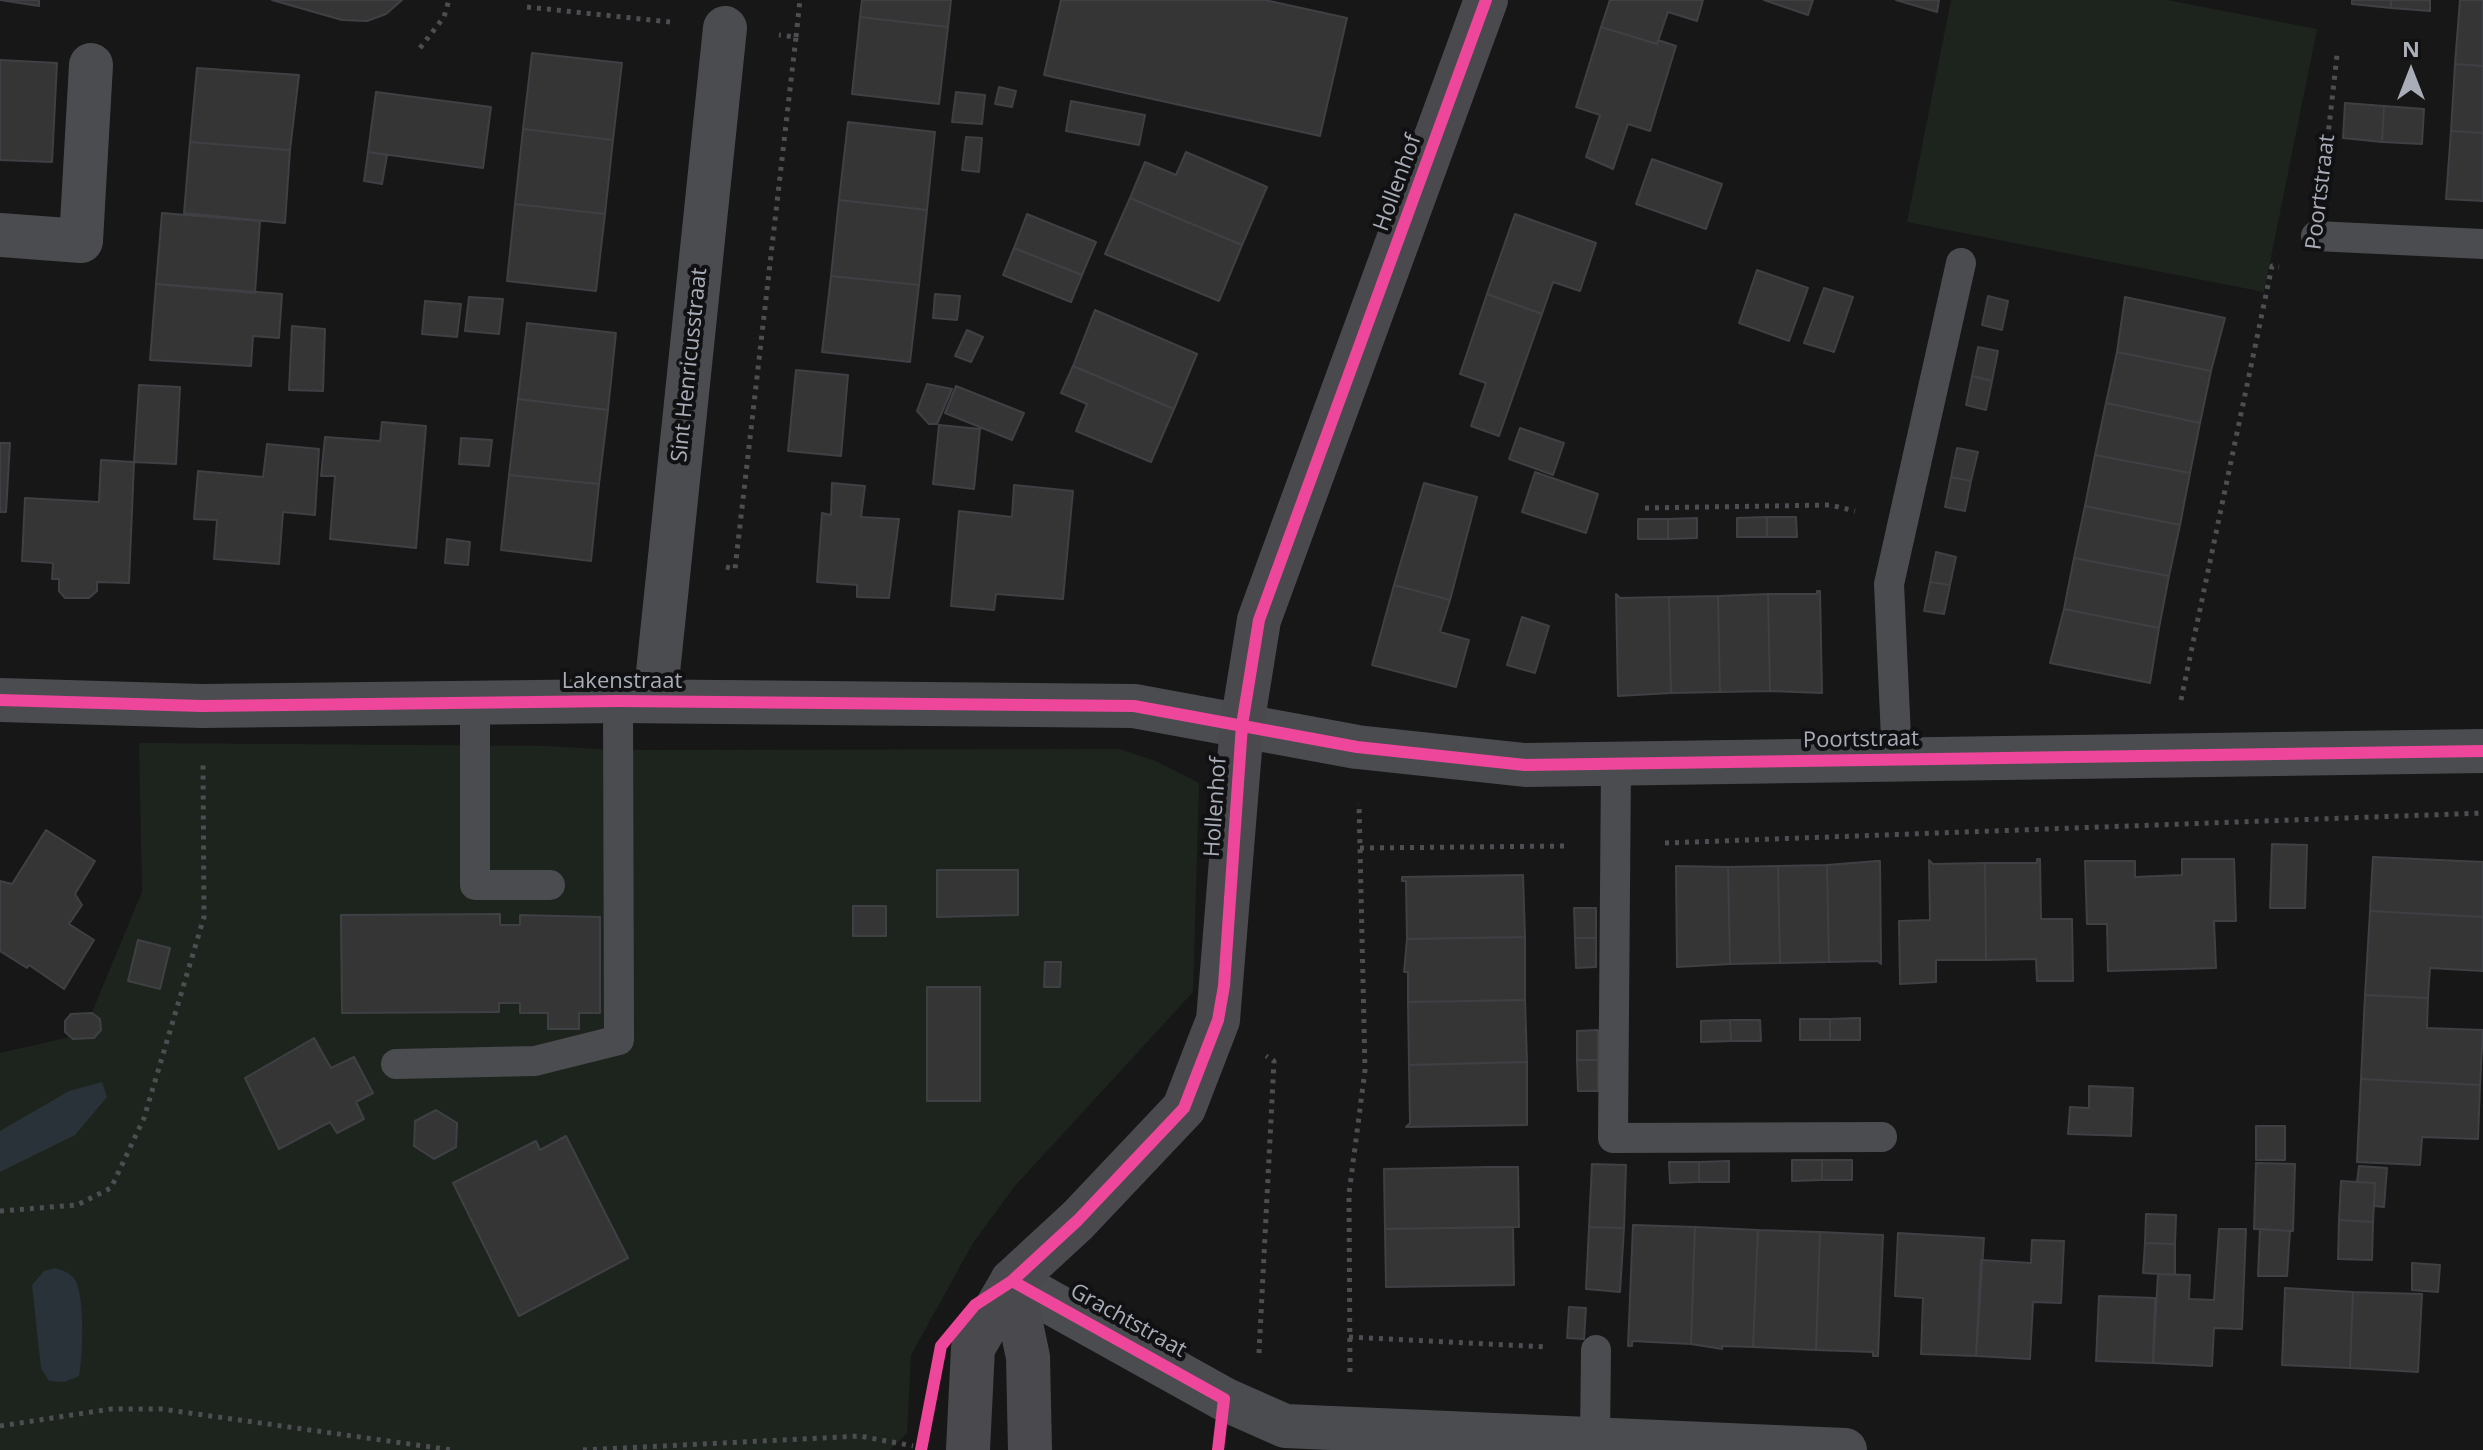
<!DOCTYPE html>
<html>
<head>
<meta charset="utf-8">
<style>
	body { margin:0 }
	#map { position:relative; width:2483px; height:1450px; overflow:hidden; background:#171717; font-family:"Open Sans",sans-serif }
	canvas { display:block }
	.north { position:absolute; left:2371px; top:32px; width:80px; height:80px; -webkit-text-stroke:6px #111113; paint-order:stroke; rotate:0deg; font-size:22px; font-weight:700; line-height:32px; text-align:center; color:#a8adb8 }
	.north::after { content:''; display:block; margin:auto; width:28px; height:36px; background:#a8adb8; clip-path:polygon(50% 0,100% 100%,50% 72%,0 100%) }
</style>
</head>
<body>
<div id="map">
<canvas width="2483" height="1450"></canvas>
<div class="north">N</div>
</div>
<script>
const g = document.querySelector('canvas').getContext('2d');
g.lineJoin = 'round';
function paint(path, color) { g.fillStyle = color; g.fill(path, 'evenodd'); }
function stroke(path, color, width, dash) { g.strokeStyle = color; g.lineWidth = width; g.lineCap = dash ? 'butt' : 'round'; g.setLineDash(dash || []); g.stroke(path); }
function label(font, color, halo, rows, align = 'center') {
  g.font = font + ' "Open Sans",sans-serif'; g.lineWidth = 8; g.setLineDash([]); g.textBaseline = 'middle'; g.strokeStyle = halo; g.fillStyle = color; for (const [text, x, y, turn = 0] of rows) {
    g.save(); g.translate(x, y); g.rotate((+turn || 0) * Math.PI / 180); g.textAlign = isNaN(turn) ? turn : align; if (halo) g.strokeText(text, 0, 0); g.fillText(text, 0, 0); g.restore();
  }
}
const green = new Path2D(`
	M1951 0H2167L2317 29 2264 292 1907 222Z
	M139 743 550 746 612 750 1119 749 1153 760 1199 783 1193 992 1014 1187 973 1243 911 1355 907 1433 890 1450H0V1053L83 1034 142 892Z`);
const water = new Path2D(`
	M102 1082 107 1097 75 1135 0 1172V1131L69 1091Z
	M55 1268C66 1271 75 1275 78 1287 84 1307 83 1356 79 1376L64 1382 49 1381 41 1368 32 1285 44 1271Z`);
const building = new Path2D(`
	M0 0H39V6Z
	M272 0H402L386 14 367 21 342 20Z
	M862 0H951L948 27 860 17Z
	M1061 0H1265L1347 18 1320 136 1044 75Z
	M1610 0H1703L1697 21 1668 12 1657 44 1601 27Z
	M1764 0H1813L1808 15Z
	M1896 0H1939L1937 12Z
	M2352 0H2391V8L2352 4Z
	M2391 0H2430V11L2391 8Z
	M2460 0H2483V66L2455 64Z
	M860 17 948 27 939 104 852 94Z
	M1601 27 1657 44 1658 40 1676 46 1650 131 1628 124 1613 169 1586 157 1600 115 1576 107Z
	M532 53 622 63 613 140 523 129Z
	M0 60 57 63 52 162 0 160Z
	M2455 64 2483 66V133L2451 131Z
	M197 68 299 75 290 150 190 142Z
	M999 87 1016 91 1012 107 995 104Z
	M376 92 491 107 483 168 368 152Z
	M956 92 985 95 982 124 952 122Z
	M1071 101 1145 115 1139 145 1066 131Z
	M2345 103 2384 106 2382 142 2343 138Z
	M2384 106 2424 109 2422 144 2382 142Z
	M848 122 935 132 927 210 839 200Z
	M523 129 613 140 605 214 515 204Z
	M2451 131 2483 133V201L2446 199Z
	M966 137 982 138 979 172 962 170Z
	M190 142 290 150 285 223 184 213Z
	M368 152 387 155 382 184 364 181Z
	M1186 152 1267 187 1242 245 1130 198 1145 162 1176 175Z
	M1652 159 1722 184 1706 229 1636 204Z
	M1130 198 1242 245 1219 301 1105 254Z
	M839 200 927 210 919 285 831 276Z
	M515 204 605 214 596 291 507 281Z
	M162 213 260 221 255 293 156 284Z
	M1027 214 1096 242 1082 275 1014 248Z
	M1515 214 1596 243 1580 291 1553 282 1542 314 1487 294Z
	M1014 248 1082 275 1071 302 1003 275Z
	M1757 270 1808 288 1789 341 1739 323Z
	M831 276 919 285 910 362 822 352Z
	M156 284 282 294 279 338 253 336 251 366 150 360Z
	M1824 288 1853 297 1834 352 1804 343Z
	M935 294 960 296 957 320 933 318Z
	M1487 294 1542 314 1499 436 1471 426 1486 383 1460 374Z
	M1988 296 2008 301 2002 330 1982 325Z
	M469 297 503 299 499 334 465 331Z
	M2125 297 2225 318 2211 371 2117 352Z
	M425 301 461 304 457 337 422 334Z
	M1095 310 1197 354 1174 409 1073 366Z
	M527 323 616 333 608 410 518 399Z
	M292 326 325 329 323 391 289 390Z
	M967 330 983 337 971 362 955 356Z
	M1978 347 1998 351 1992 381 1972 376Z
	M2117 352 2211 371 2200 423 2106 403Z
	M1073 366 1174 409 1151 462 1076 431 1087 404 1061 393Z
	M796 370 848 375 841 456 788 451Z
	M1972 376 1992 381 1986 410 1966 405Z
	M927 384 952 389 937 424H929L917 411Z
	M139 385 180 387 176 464 134 462Z
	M956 386 1024 413 1012 440 945 413Z
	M518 399 608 410 599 484 509 475Z
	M2106 403 2200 423 2190 473 2095 455Z
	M382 422 426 426 416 548 330 539 335 476H321L325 437 380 441Z
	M939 425 980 429 974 489 933 484Z
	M1520 428 1564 443 1553 475 1509 459Z
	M461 438 492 440 489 466 459 464Z
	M0 443H10L6 512H0Z
	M267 444 319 449 315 515 283 512 279 564 214 559 217 520 194 519 198 471 263 477Z
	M1957 448 1978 452 1971 481 1951 477Z
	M2095 455 2190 473 2180 525 2085 506Z
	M101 460 134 462 129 583 97 582V591L89 598H65L59 591V579H52L53 563 22 561 25 498 99 502Z
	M1535 472 1598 494 1586 533 1522 512Z
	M509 475 599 484 591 561 501 550Z
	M1951 477 1971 481 1965 511 1945 507Z
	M832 483 865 486 861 517 899 519 889 598 857 597V585L817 582 822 513 831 515Z
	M1424 483 1477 497 1450 600 1394 585Z
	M1014 485 1073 491 1063 599 996 594 994 610 951 606 959 511 1012 517Z
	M2085 506 2180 525 2169 576 2074 558Z
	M1767 517H1796L1797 537H1767Z
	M1767 517V537H1737V518Z
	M1697 518V538L1668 539V519Z
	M1638 519H1668V539H1638Z
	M447 539 470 542 468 565 445 563Z
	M1936 552 1956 557 1950 585 1930 582Z
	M2074 558 2169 576 2159 628 2064 609Z
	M1930 582 1950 585 1944 614 1924 611Z
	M1394 585 1450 600 1440 632 1469 640 1456 687 1372 665Z
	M1817 591H1820L1822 693 1770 691 1768 594H1817Z
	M1616 594 1620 598 1669 597 1671 693 1618 696Z
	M1768 594 1770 691 1720 692 1718 596Z
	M1718 596 1720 692 1671 693 1669 597Z
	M2064 609 2159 628 2150 683 2050 663Z
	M1522 617 1549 626 1535 673 1507 665Z
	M46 830 95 861 75 894 82 905 69 924 94 940 64 989 29 965 27 968 0 951V881L12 884Z
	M2272 844 2307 845 2305 908H2270Z
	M2373 857 2483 862V917L2370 911Z
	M2037 859H2040L2041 919H2072L2073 981H2037L2036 959 1986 960 1985 863H2037Z
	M2182 859H2234L2236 921H2214L2216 968 2108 971 2107 924H2087L2085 861H2135V877L2182 875Z
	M1929 860 1933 864 1985 863 1986 960H1936V982L1900 984 1899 921 1930 920Z
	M1877 861H1880L1881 964 1878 961 1829 962 1827 865Z
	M1827 865 1829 962 1780 963 1778 866Z
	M1676 866 1728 867 1730 964 1677 967Z
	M1778 866 1780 963 1730 964 1728 867Z
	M937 870H1018V915L937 917Z
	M1523 875 1525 937 1407 939 1406 881H1402V877Z
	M853 906H886V936H853Z
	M1574 908H1596V938H1575Z
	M2370 911 2483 917V971L2430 968 2428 998 2365 995Z
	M500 914V925H520V915L600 917V1013H579V1029H548V1013H520V1003H499V1012L342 1013 341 915Z
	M1525 937V1000L1408 1002V972H1404L1407 939Z
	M1575 938H1596V967L1576 968Z
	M138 940 170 948 160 989 128 981Z
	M1045 962H1061L1060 987H1044Z
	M927 987H980V1101H927Z
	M2365 995 2428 998 2427 1028 2483 1030 2480 1085 2361 1079Z
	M1525 1000 1527 1062 1409 1065 1408 1002Z
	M92 1013 100 1019 101 1030 94 1038 73 1039 65 1032V1021L71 1014Z
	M1860 1018V1040H1830V1019Z
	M1800 1019H1830V1040H1800Z
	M1730 1020 1731 1041 1701 1042V1021Z
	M1730 1020H1760L1761 1041H1731Z
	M1598 1030V1060H1577V1031Z
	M314 1038 331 1068 354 1057 373 1093 356 1102 364 1119 337 1133 330 1122 279 1149 245 1078Z
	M1577 1060H1598V1091H1578Z
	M1527 1062V1125L1406 1127 1410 1123 1409 1065Z
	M2361 1079 2480 1085 2478 1139 2422 1137 2420 1165 2357 1162Z
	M2089 1086 2133 1088 2131 1136 2068 1134 2070 1107 2089 1108Z
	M436 1110 457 1123 456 1147 434 1159 414 1146 415 1121Z
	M2256 1126H2285V1160H2256Z
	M566 1136 628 1258 519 1316 453 1183 536 1141 540 1150Z
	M1792 1160H1822V1180L1792 1181Z
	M1822 1160H1852V1180H1822Z
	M1729 1161V1182H1699V1162Z
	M1669 1162H1699V1182L1670 1183Z
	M2256 1163 2295 1164 2293 1231 2254 1229Z
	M1592 1164 1626 1165 1624 1228 1589 1227Z
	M2359 1166 2387 1168 2384 1207 2374 1206 2375 1183 2357 1182Z
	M1489 1167H1518L1519 1227 1385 1229 1384 1169Z
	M2341 1181 2375 1183 2373 1222 2339 1220Z
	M2146 1214 2176 1215 2175 1244 2145 1243Z
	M2339 1220 2373 1222 2372 1260 2338 1259Z
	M1633 1225 1695 1227 1691 1344 1632 1341V1346H1628Z
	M1513 1227 1514 1285 1386 1287 1385 1229Z
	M1589 1227 1624 1228 1620 1292 1586 1289Z
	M1695 1227 1758 1230 1753 1347 1722 1346V1349L1691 1344Z
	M2219 1229H2246L2242 1329 2214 1328 2212 1366 2153 1363 2158 1274 2190 1275 2189 1299 2214 1300Z
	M2260 1229 2290 1231 2287 1276H2258Z
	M1758 1230 1820 1232 1816 1350 1753 1347Z
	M1820 1232 1883 1235 1878 1356H1873V1352L1816 1350Z
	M1898 1233 1984 1238 1976 1356 1921 1354 1923 1298 1895 1296Z
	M2032 1240 2064 1241 2061 1303 2033 1302 2030 1359 1976 1356 1981 1260 2031 1263Z
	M2145 1243 2175 1244V1275L2143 1273Z
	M2412 1263 2440 1265 2438 1292 2412 1290Z
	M2285 1288 2353 1292 2350 1368 2282 1365Z
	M2353 1292 2422 1294 2418 1372 2350 1368Z
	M2099 1296 2155 1298 2153 1363 2096 1361Z
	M1569 1307 1586 1308 1584 1339 1567 1338Z`);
const path = new Path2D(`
	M527 7 670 22
	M796 37 800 0
	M420 48 444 17 449 0
	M2322 189 2337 55
	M1645 508 1830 505 1855 511
	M726 567 735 569 796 37 779 35
	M2181 700 2272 266 2279 267
	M1665 843 2483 813
	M1360 848 1567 846
	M0 1211 77 1205 111 1188 144 1118 204 917 203 760
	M1349 1337 1548 1347
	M1259 1353 1274 1061 1266 1056
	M1350 1372 1349 1194 1365 1070 1359 803
	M0 1426 111 1409H161L452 1450
	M583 1450 860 1436 913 1446`);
const lane = new Path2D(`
	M2316 236 2483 244
	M475 703V885H550
	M1897 760 1889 584 1961 263
	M1616 764 1613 1138 1882 1137
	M396 1064 535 1061 619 1040 618 701
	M1595 1440 1596 1350`);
const street = new Path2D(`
	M0 235 81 241 91 65
	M0 700 202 706 618 701 1134 706 1357 747 1525 765 2483 751
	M655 701 725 28
	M1012 1281 1224 1399 1285 1426 1845 1450`);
const secondary = new Path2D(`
	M1012 1281 1028 1357 1030 1450
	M968 1450 973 1348 1012 1281 1078 1220 1184 1108 1218 1020 1242 725 1259 620 1486 0`);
const cycleway = new Path2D(`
	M0 700 202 706 618 701 1134 706 1357 747 1525 765 2483 751
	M1012 1281 1224 1399 1218 1450
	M921 1450 941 1346 975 1305 1012 1281 1078 1220 1184 1108 1218 1020 1224 986 1242 725 1259 620 1486 0`);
const streetNames = [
	["Hollenhof",1398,183,-70],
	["Poortstraat",2321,192,-83],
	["Sint Henricusstraat",690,365,-84],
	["Lakenstraat",622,682],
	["Poortstraat",1861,740,-1],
	["Hollenhof",1216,807,-86],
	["Grachtstraat",1128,1321,29]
];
paint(green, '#1d241e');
paint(water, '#2a3239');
paint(building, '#353536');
stroke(building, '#3f4043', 2);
stroke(path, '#4d4e52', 5, [4, 6]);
stroke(lane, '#4b4c50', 30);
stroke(street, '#4b4c50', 44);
stroke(secondary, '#4a4a4e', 44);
stroke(cycleway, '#ed469a', 12);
label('22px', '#a8adb8', '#111113', streetNames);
</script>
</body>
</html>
